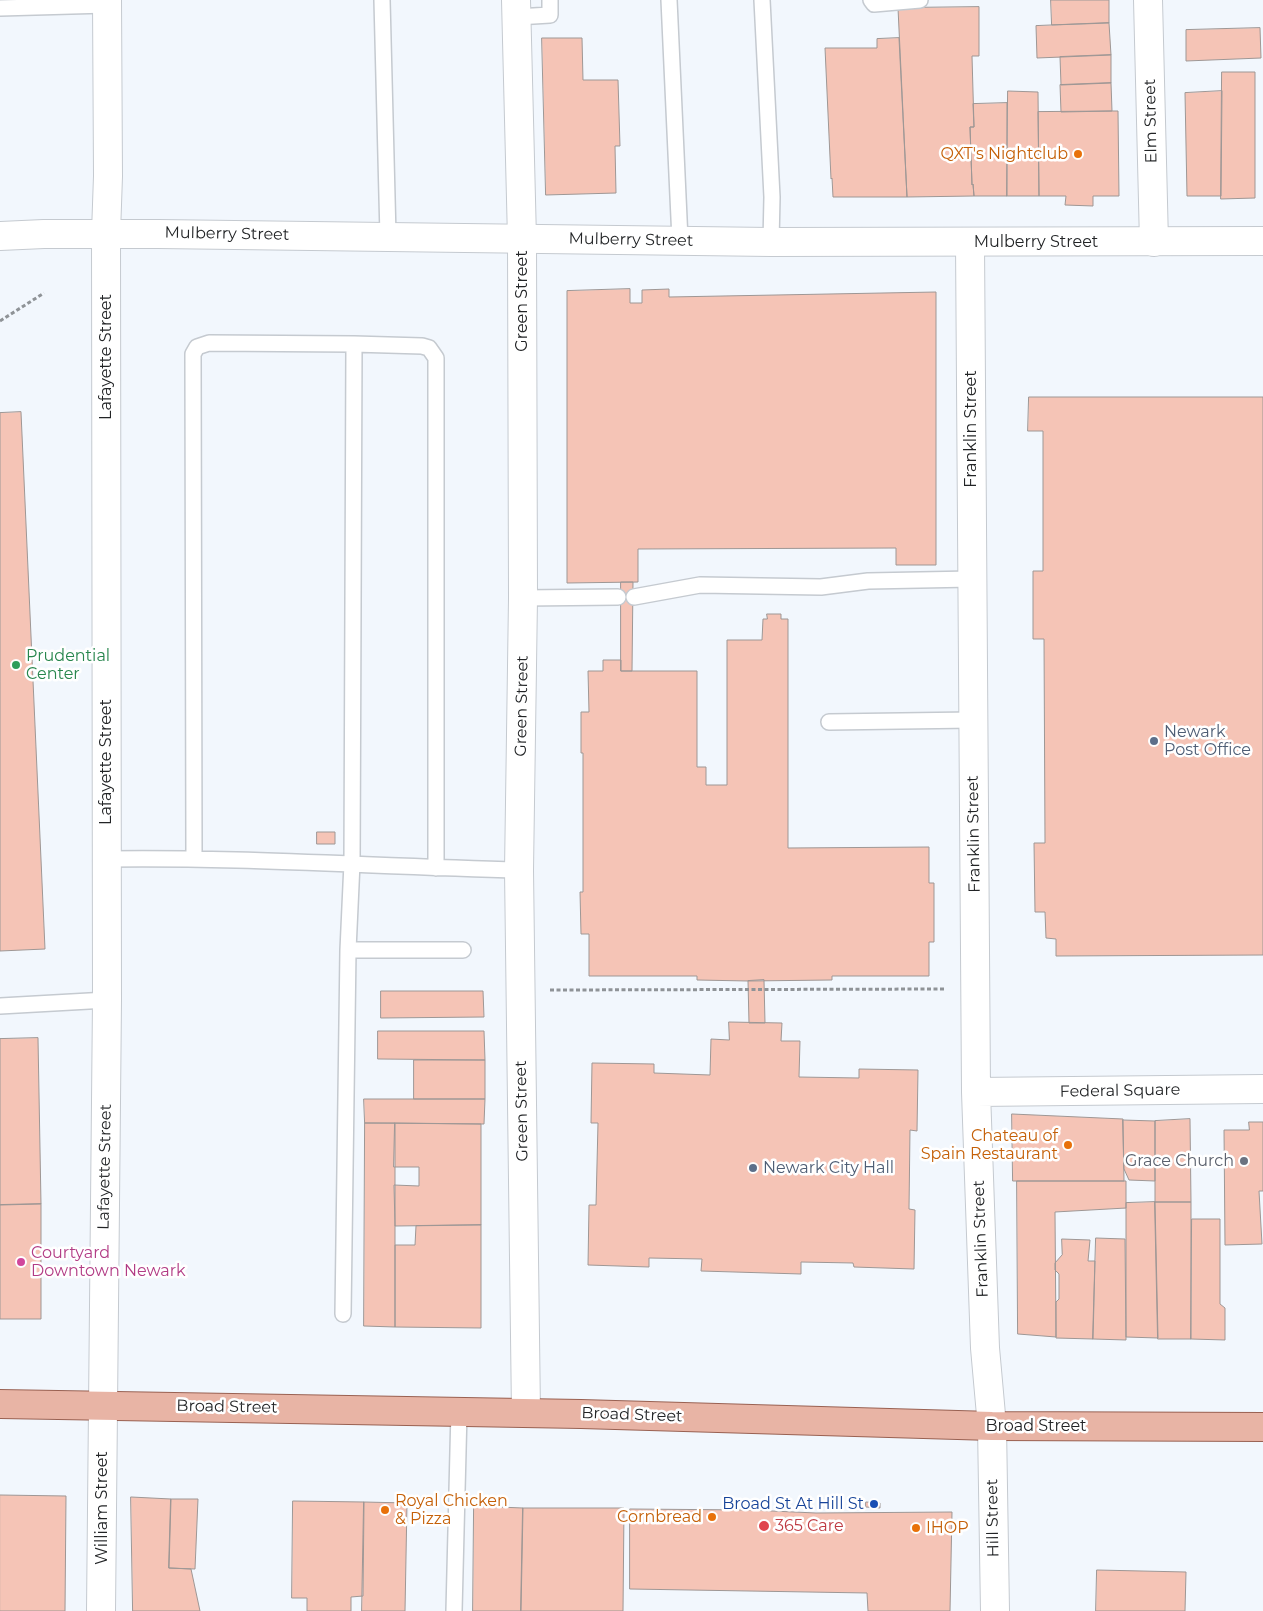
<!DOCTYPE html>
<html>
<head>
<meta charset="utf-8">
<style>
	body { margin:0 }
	canvas { display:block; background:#f2f7fd }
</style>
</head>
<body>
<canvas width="1263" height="1611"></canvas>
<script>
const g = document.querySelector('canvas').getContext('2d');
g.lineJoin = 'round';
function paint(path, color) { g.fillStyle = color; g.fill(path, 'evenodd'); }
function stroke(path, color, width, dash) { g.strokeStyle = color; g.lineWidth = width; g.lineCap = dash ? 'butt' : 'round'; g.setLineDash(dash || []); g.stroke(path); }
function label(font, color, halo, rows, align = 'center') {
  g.font = font + ' Montserrat,sans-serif'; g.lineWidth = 5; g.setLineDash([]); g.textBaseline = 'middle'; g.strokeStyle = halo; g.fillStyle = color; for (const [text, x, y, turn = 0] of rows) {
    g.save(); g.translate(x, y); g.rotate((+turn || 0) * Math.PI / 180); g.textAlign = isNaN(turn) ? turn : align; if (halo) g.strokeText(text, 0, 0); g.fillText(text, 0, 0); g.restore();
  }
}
const building = new Path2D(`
	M1051 0H1109V23L1052 25Z
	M979 7V56H972L974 127H970L972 185 973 184 974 196 907 197 898 8Z
	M1109 23 1111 55 1037 58 1036 26Z
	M1260 28 1261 58 1186 61V30Z
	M542 38H582L583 80H618L620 146H615L616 193 546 195Z
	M899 38 907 197H833L832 178 831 179 825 48H877V39Z
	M1111 55V83L1061 85 1060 57Z
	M1222 72H1255V198L1221 199Z
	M1111 83 1112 111 1061 112 1060 85Z
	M1008 91 1038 92 1039 196H1007Z
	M1222 91 1221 196H1187L1185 93Z
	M1007 103V196H974L973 184 972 185 970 127H974L973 104Z
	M1112 111H1118L1119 196H1093V206L1065 205 1066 196H1039L1038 112Z
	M630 289V303H642V290L669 289V297L936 292V565H896V548L638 549V582L567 583V291Z
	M1029 397H1263V955L1056 956V939L1046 938 1045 912H1035L1034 843H1045L1044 639H1033V571H1043V431H1028Z
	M21 412 45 949 0 951V413Z
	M621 582H633L632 671H621Z
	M767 614H781V619H788V848L929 847V883H934V942H929V976H832V980L748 981 697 980V976H589V934H581L580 892H583V753H581V712H589L588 671H603V660H621V671H697V767H706V785H727V640H762L763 619H767Z
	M317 832H335V844H317Z
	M764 980 765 1023H749L748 981Z
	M381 991H483L484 1017 381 1018Z
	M729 1022 782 1023 781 1041H800L799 1077 859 1078V1069L918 1070 917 1131 910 1130 909 1209 915 1210 914 1269 854 1267 853 1263 801 1262V1274L701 1271 702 1259 649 1258V1267L588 1265 589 1205H596L598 1123H591L592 1063 654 1064V1073L710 1075 711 1039 729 1040Z
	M378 1031H484L485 1060 378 1059Z
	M38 1038 41 1204 0 1205V1039Z
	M414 1060H485V1099H414Z
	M364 1099H485L484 1124 365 1123Z
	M1012 1114 1123 1119 1124 1181H1013Z
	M1190 1119 1191 1202H1155V1121Z
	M1123 1120 1155 1121V1181L1129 1180 1124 1169Z
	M1249 1122H1263V1191H1259L1262 1244 1225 1245 1224 1130H1249Z
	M365 1123H395V1327L364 1326Z
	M395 1123 481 1124V1225L395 1226 394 1185 419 1186V1167H394Z
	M1017 1181H1126V1208L1055 1212 1056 1337 1018 1334Z
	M1155 1202H1191V1339H1158Z
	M1155 1202 1158 1338 1126 1337V1203Z
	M41 1204V1319H0V1205Z
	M1192 1219H1220V1304L1225 1308V1340L1191 1339Z
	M481 1225V1328L395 1327V1245H415L416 1226Z
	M1096 1238 1125 1239 1126 1340 1093 1339Z
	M1062 1239 1090 1240 1088 1261H1095L1093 1339 1056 1338V1302L1059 1299V1274L1055 1270V1263L1062 1255Z
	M0 1495 66 1496 65 1611H0Z
	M131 1497 171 1499 169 1568 191 1569 200 1611H133Z
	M171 1499H198L195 1569 169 1568Z
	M293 1501 364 1502 363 1596 351 1597V1611H307V1598H292Z
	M364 1502 407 1503 405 1611H362Z
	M866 1502 880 1503V1508L866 1507Z
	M474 1506 523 1508 521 1611H473Z
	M523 1508H624L623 1611H521Z
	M630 1509 750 1510 816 1513 952 1512 950 1611H868L867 1593 630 1589Z
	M1097 1570 1186 1572 1185 1611H1096Z`);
const path = new Path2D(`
	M0 321 44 293
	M550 990 946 989`);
const service = new Path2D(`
	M382 0 388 236
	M669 0 680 240
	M762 0 772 197 771 242
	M871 0 874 4 920 0
	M0 8 107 5
	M517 17 550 15V0
	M354 344 422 346 429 348 436 358V868
	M634 597 700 585 821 587 868 581 972 579
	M523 598 618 597
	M829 722 973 720
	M194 858 193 354 197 347 209 343 354 344 352 863 348 950 343 1314
	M106 859C244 857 381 867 519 870
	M348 950H463
	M0 1006 107 1000
	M454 1611 459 1411`);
const minor = new Path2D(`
	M516 0 522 239 523 598 519 870 526 1413
	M1148 0 1154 242
	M970 243 976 1092 985 1348 992 1426 995 1611
	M976 1092 1263 1089`);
const tertiary = new Path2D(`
	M0 236 44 234H158L771 242 1263 241
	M101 1611 107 1000 106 233 108 176 107 0`);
const primary = new Path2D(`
	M0 1404 581 1414 992 1426 1263 1427`);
const markers = [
	[1078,154,5,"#e8710a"],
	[16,665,5,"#2e9e5b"],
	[1154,741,5,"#5c6f8a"],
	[1068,1145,5,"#e8710a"],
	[1244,1161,5,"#6b7280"],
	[753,1168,5,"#5c6f8a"],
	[21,1262,5,"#d1479c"],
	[874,1504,5,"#1a4fb4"],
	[385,1510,5,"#e8710a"],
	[712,1517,5,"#e8710a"],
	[764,1526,6,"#e0444e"],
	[916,1528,5,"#e8710a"]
];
const streetNames = [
	["Elm Street",1151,121,-91],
	["Mulberry Street",227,234,1],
	["Mulberry Street",631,240,1],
	["Mulberry Street",1036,242],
	["Green Street",522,301,-90],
	["Lafayette Street",106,357,-90],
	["Franklin Street",971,429,-90],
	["Green Street",522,706,-89],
	["Lafayette Street",106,762,-90],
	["Franklin Street",974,834,-91],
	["Federal Square",1120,1091,-1],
	["Green Street",522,1111,-91],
	["Lafayette Street",105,1167,-89],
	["Franklin Street",981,1239,-92],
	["Broad Street",227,1407,1],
	["Broad Street",632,1415,2],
	["Broad Street",1036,1426],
	["William Street",102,1508,-90],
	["Hill Street",993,1518,-91]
];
const foodNames = [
	["QXT's Nightclub",1068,154],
	["Chateau of",1058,1136],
	["Spain Restaurant",1058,1154],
	["Royal Chicken",395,1501,"left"],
	["& Pizza",395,1519,"left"],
	["Cornbread",702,1517],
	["IHOP",926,1528,"left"]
];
const leisureNames = [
	["Prudential",26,656],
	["Center",26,674]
];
const serviceNames = [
	["Newark",1164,732],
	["Post Office",1164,750],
	["Newark City Hall",763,1168]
];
const worshipNames = [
	["Grace Church",1234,1161]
];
const hotelNames = [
	["Courtyard",31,1253],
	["Downtown Newark",31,1271]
];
const transitNames = [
	["Broad St At Hill St",864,1504]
];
const healthNames = [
	["365 Care",775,1526]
];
paint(building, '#f5c4b6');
stroke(building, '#9e9795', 1);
stroke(service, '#c5cad0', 18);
stroke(minor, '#c5cad0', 30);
stroke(tertiary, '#c5cad0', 30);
stroke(primary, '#996152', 30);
stroke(path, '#8f9397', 3, [4, 2.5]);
stroke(service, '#fff', 15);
stroke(minor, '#fff', 28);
stroke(tertiary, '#fff', 28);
stroke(primary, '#e8b4a5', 28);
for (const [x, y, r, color] of markers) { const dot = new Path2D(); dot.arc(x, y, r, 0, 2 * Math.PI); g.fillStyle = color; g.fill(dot); stroke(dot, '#fff', 2); }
label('16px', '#222426', '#fff', streetNames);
label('16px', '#c56008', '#fff', foodNames, 'right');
label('16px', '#27864d', '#fff', leisureNames, 'left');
label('16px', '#4e5e75', '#fff', serviceNames, 'left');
label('16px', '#5b616d', '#fff', worshipNames, 'right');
label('16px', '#b23c85', '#fff', hotelNames, 'left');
label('16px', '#164399', '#fff', transitNames, 'right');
label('16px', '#be3a42', '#fff', healthNames, 'left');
</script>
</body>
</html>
